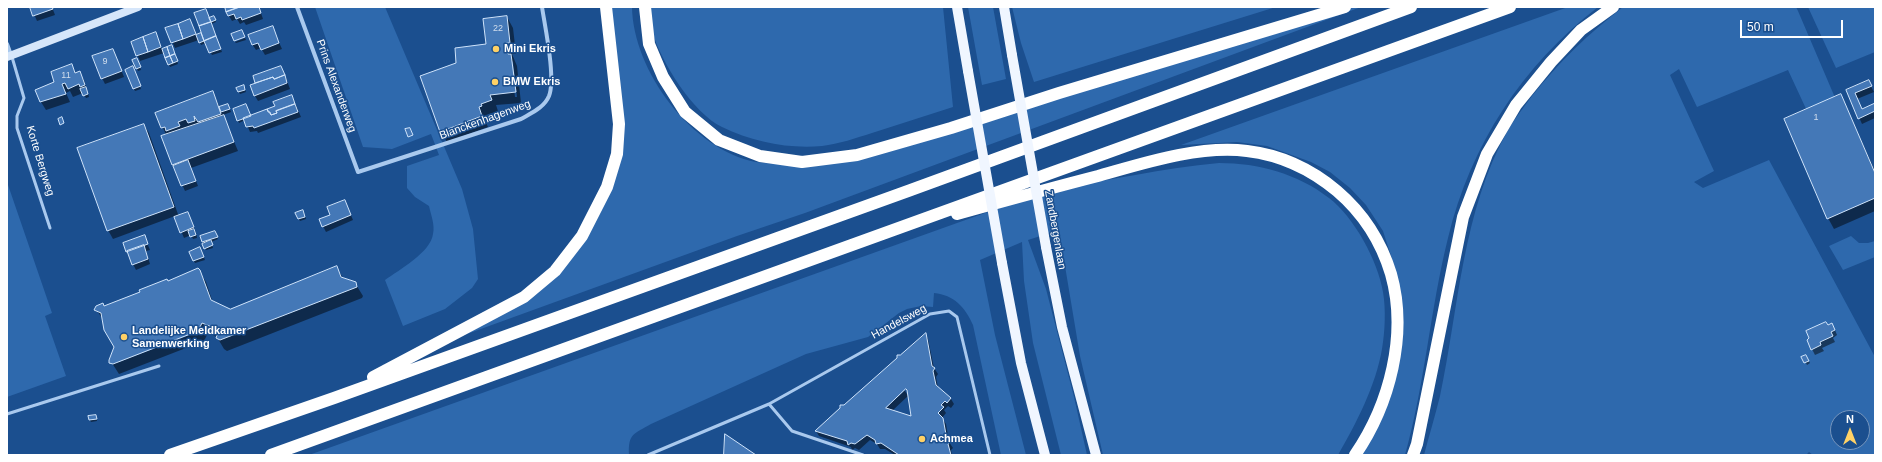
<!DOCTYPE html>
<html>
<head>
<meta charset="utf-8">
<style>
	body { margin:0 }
	#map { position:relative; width:1882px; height:462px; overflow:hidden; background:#1b4f8f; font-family:Arial,sans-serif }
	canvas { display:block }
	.frame { position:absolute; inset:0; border:8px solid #fff; pointer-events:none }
	.north { position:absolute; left:1830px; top:410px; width:40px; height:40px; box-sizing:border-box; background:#1b4f8f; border:1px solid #7695bc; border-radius:50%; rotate:0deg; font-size:11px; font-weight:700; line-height:16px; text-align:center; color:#fff }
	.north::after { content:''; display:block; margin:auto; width:14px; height:18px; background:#ffd166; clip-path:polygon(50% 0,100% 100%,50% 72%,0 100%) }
	.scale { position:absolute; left:1740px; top:20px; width:103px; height:18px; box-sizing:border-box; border:2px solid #fff; border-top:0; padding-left:5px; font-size:12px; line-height:14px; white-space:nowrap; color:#fff; -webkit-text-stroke:3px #1b4f8f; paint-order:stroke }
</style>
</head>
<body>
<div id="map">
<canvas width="1882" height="462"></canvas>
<div class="frame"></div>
<div class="north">N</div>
<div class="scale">50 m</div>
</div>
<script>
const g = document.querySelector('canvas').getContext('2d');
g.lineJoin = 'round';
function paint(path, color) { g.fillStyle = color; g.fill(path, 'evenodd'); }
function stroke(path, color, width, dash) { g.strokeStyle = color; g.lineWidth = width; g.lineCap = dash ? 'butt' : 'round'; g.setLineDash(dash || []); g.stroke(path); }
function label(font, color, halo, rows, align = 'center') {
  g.font = font + ' Arial,sans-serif'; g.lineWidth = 3; g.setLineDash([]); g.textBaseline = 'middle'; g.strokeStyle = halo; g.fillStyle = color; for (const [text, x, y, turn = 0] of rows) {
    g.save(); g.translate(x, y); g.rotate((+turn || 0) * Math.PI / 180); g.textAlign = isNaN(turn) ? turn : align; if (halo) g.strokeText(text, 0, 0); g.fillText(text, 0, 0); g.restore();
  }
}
const green = new Path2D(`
	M315 7H385L462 189 473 229 478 279 472 288 445 309 403 326 385 280C399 270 431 252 433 234 435 225 431 215 429 206L415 197 407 188V166L439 155 431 134 392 149 363 147Z
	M604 7H632C633 71 692 150 756 162 776 165 798 164 818 164L1333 7H1361L805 213 737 236 467 334 518 304 594 222 616 135Z
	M648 7H943L953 107C926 116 899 124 872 133 856 138 839 144 822 146 788 149 753 142 722 127 693 113 661 62 652 31 649 23 649 15 648 7Z
	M968 7H993L1006 79 982 85Z
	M1012 7H1276L1034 82 1021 43Z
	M1568 7H1598C1522 66 1471 144 1448 238 1430 310 1425 384 1405 455H1358L1390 382 1393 262 1383 231 1366 205 1350 188 1330 172 1311 162 1267 146 1237 142 1181 145Z
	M1623 7H1796L1798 11 1842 114 1814 126 1788 70 1697 107 1679 69 1670 75 1714 171 1694 182 1703 188 1769 160 1875 357V455H1813L1809 452 1806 455H1424C1429 436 1435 416 1440 396 1459 307 1462 212 1508 130 1515 118 1524 107 1532 96 1560 61 1588 34 1623 7ZM1838 418H1862V442H1838Z
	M1808 7H1875V52L1836 68Z
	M1219 163C1259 163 1298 174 1329 198 1354 217 1378 261 1383 292 1386 309 1385 332 1382 349 1376 385 1356 424 1338 455H1103L1080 356 1059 230 1028 240 1046 289 1074 397 1087 455H1061L1033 343 1024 281 1022 242 980 260 995 335 1026 455H1001L973 325C965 307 954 295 934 293L933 307 921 306 907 309 899 313 868 337 806 354 651 424C634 434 628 433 629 455H309L1052 189C1108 181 1163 168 1219 163Z
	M7 182 52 313 45 316 66 376 7 397Z
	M1851 236 1859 243H1868L1875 241V257L1843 270 1829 246Z`);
const shadow = new Path2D(`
	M31 7H52L55 15 37 21Z
	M231 7H259L263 19 246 25 244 22 240 24 237 19 232 21 229 16Z
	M507 17 513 28 516 54H512L517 66 521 103 496 105 498 111 486 115 487 117 484 118 488 127 447 142 441 132 422 77 457 64 487 45ZM511 60 513 62 517 97H515Z
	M209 19 215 20 216 22 211 24 222 52 212 55 206 43 201 45 199 40 175 48 167 29 190 20 197 36 203 34Z
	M272 27 282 49 265 55 261 48 256 50 252 44Z
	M155 33 162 50 173 49 178 64 170 67 164 53 140 61 132 42Z
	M245 38 246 40 236 43 235 42Z
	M113 50 124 77 105 84 102 78Z
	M134 61 138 62 141 70 138 71Z
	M71 66 76 73 79 72 84 80 89 97 86 98 83 93 73 97 70 91 66 93 70 102 46 110 41 102Z
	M134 70 141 89 135 91 134 89Z
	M284 73 290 89 258 101 255 96 256 84 254 77Z
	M1868 81 1874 92 1857 99 1862 110 1875 104V118L1862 124 1847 90Z
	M243 86 246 92 240 94 237 88Z
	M213 93 220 108 228 105 229 107 231 112 223 115 238 151 191 168 198 186 185 191 173 164 166 135 157 113Z
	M1840 95 1875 171V211L1834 229 1828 218Z
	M292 96 301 117 258 133 257 131 250 132 245 120 239 123 238 120 276 107Z
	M144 125 149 133 179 217 188 213 196 233 197 238 193 239 191 235 184 238 175 216 113 239 108 230Z
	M345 202 353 220 326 232 320 220 331 216Z
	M296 213 304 214 306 219 300 221Z
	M216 235 218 239 211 242 213 248 206 250 201 237Z
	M144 236 150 250 146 251 150 264 136 270 133 264Z
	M201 251 205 260 195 263 190 252Z
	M336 267 343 278 355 283 363 296 362 298 227 351 224 349 217 337 208 333 204 341 119 374 110 360 115 347 104 321 96 309 199 271 206 282 213 303 230 310ZM202 328 203 330 119 362V360Z
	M1828 326 1835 330 1837 335 1833 338 1835 342 1822 348 1824 351 1815 355 1812 349Z
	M925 334 928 339 934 368 938 374 936 377 938 388 951 399 954 404 951 408 948 406 944 410 946 413 942 418 946 424 949 442 953 448 951 450 952 455H895L885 449H880L877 444 870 440 859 450 855 448 852 450 851 447 819 436 816 431ZM904 385 908 392 912 418 892 411 908 396 902 386Z
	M1806 356 1810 363 1807 365 1803 357Z
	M97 419V421L91 422 90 420Z`);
const building = new Path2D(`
	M30 7H52L53 9 33 16Z
	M228 7H240L226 12 225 8Z
	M239 7H259L261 13 242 20 241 17 236 19 234 14 228 16 226 12Z
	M206 9 211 22 199 26 194 13Z
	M214 16 216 20 211 22 209 18Z
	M507 16 510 43H506L508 54H511L516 92 490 95 492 100 481 104 482 106 479 107 482 116 440 132 420 76 456 63 455 48 486 44 483 19Z
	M190 19 196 34 183 39 178 24Z
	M211 22 216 36 204 41 199 26Z
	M178 24 183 39 171 43 165 28Z
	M273 26 279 43 261 50 258 43 252 45 248 35Z
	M242 30 245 37 234 41 231 34Z
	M156 32 161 47 148 52 143 37Z
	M201 33 204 41 199 43 196 35Z
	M216 36 221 49 209 53 204 41Z
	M143 37 148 52 136 56 131 42Z
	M172 45 175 54 170 56 167 47Z
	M167 47 170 56 165 58 162 49Z
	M113 49 122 71 101 79 92 56Z
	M175 54 178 61 173 63 170 56Z
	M170 56 173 63 168 65 165 58Z
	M137 58 141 67 136 69 132 60Z
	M72 64 75 73 80 71 85 85 80 87 79 84 68 89 65 83 62 84 66 94 40 102 35 90 54 82 51 72Z
	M133 66 141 86 133 89 125 70Z
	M281 66 285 75 274 79 273 77 255 83 253 76Z
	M285 75 287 83 254 96 250 85 273 77 274 79Z
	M1869 80 1872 86 1855 93 1862 109 1875 103V111L1858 119 1846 90Z
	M244 85 245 90 238 92 236 88Z
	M86 87 88 94 83 96 80 89Z
	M213 91 221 114 198 122 194 116 195 121 188 123 186 119 178 122 180 126 166 131 165 127 161 128 155 113Z
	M1841 94 1875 173V198L1827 219 1784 119Z
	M292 95 295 104 276 111 277 113 271 115 270 112H268L267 109 275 106 273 102Z
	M228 104 230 109 221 112 219 107Z
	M246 104 251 116 237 121 233 109Z
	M295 104 298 112 254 128 253 126 246 127 243 118 267 109 271 115 277 113 276 111Z
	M224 115 234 142 172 165 161 136Z
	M62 117 64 123 60 125 58 119Z
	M144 124 174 207 107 231 77 148Z
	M410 128 413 135 408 137 405 129Z
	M188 160 196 181 181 186 173 166Z
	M345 200 351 215 322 227 319 219 330 215 327 207Z
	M303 210 305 217 298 219 295 213Z
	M188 212 194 227 180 233 174 217Z
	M194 229 196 235 190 237 188 231Z
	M215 231 218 237 202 242 200 236Z
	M145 235 148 244 126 252 123 243Z
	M211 240 213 245 204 249 202 244Z
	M144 245 148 259 132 265 127 251Z
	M200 247 204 257 193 261 189 252Z
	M337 266 341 277 356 282 357 287 220 340 216 338 219 330 202 323 198 331 113 364 109 363V360L114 347 104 330 101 313 94 310 96 306 103 303 104 306 140 292 139 290 167 279 168 281 198 268 200 270 211 300 230 309Z
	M1826 322 1828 325 1832 323 1835 330 1831 332 1833 336 1820 342 1821 345 1811 350 1807 340 1809 338 1806 331Z
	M926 333 932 366 935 368 933 371 936 385 951 398 947 403 945 401 941 405 944 407 938 413 943 418 947 440 950 442 948 444 951 455H899L881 443 876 444 875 440 867 435 855 444 851 443 848 445 847 441 815 431 840 408V405H844L897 358V355H900ZM906 389 907 390 911 416 886 408Z
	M1806 355 1809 361 1804 363 1801 357Z
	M96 415 97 419 89 420 88 416Z
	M725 434 756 455H724Z`);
const lane = new Path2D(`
	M12 57 24 98 17 116V128L50 228
	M769 404 792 431 863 455
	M7 414 159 366
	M648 455 769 404 930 314 949 311 957 317 990 455`);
const street = new Path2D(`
	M297 7 358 172 521 119C531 113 544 108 549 96 556 78 545 27 542 7
	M7 44 11 55`);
const secondary = new Path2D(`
	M7 57 138 7`);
const primary = new Path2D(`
	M957 7 968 71
	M1004 7 1012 55
	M1046 247 1062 327 1096 455
	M1002 263 1021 363 1045 455`);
const highway = new Path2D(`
	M645 7 649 44 663 77 685 112 719 140 760 156 802 162 857 155 951 128 1059 93 1345 7
	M957 214C1004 201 1051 188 1098 176 1144 163 1199 145 1247 151 1281 155 1312 170 1337 191 1364 214 1381 241 1391 274 1408 334 1390 404 1355 455
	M373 377 524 297 555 271 582 236 607 187 617 154 619 124 606 7
	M170 455 334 398 908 191 1411 7
	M271 455 1510 7
	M1413 455 1417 444 1463 217 1487 154 1516 105 1551 62 1581 30 1613 7`);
const primaryBridge = new Path2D(`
	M1012 55 1046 247
	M968 71 1002 263`);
const markers = [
	[496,49,4,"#ffd166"],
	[495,82,4,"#ffd166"],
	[124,337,4,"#ffd166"],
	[922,439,4,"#ffd166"]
];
const numberNames = [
	["22",498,29],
	["9",105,62],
	["11",66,76],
	["1",1816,118]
];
const poiNames = [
	["Mini Ekris",504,49],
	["BMW Ekris",503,82],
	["Landelijke Meldkamer",132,331],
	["Samenwerking",132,344],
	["Achmea",930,439]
];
const streetNames = [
	["Prins Alexanderweg",336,86,70],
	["Blanckenhagenweg",485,120,-20],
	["Korte Bergweg",40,161,73],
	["Zandbergenlaan",1055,230,80],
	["Handelsweg",899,322,-28]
];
paint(green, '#2e69ad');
paint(shadow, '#0007');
paint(building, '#4478b7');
stroke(building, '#cfe3fa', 1);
stroke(lane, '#a9c9ee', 3);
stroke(street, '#a9c9ee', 4);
stroke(secondary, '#d6e6fa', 8);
stroke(primary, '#f0f6ff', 10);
stroke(highway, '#fff', 12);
stroke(primaryBridge, '#f0f6ff', 10);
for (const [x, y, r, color] of markers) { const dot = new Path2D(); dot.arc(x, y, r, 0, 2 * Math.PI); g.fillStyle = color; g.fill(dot); stroke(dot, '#1b4f8f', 1.5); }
label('9px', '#d0dded', null, numberNames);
label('bold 11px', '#fff', '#1b4f8f', poiNames, 'left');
label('11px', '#fff', '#1b4f8f', streetNames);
</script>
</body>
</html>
